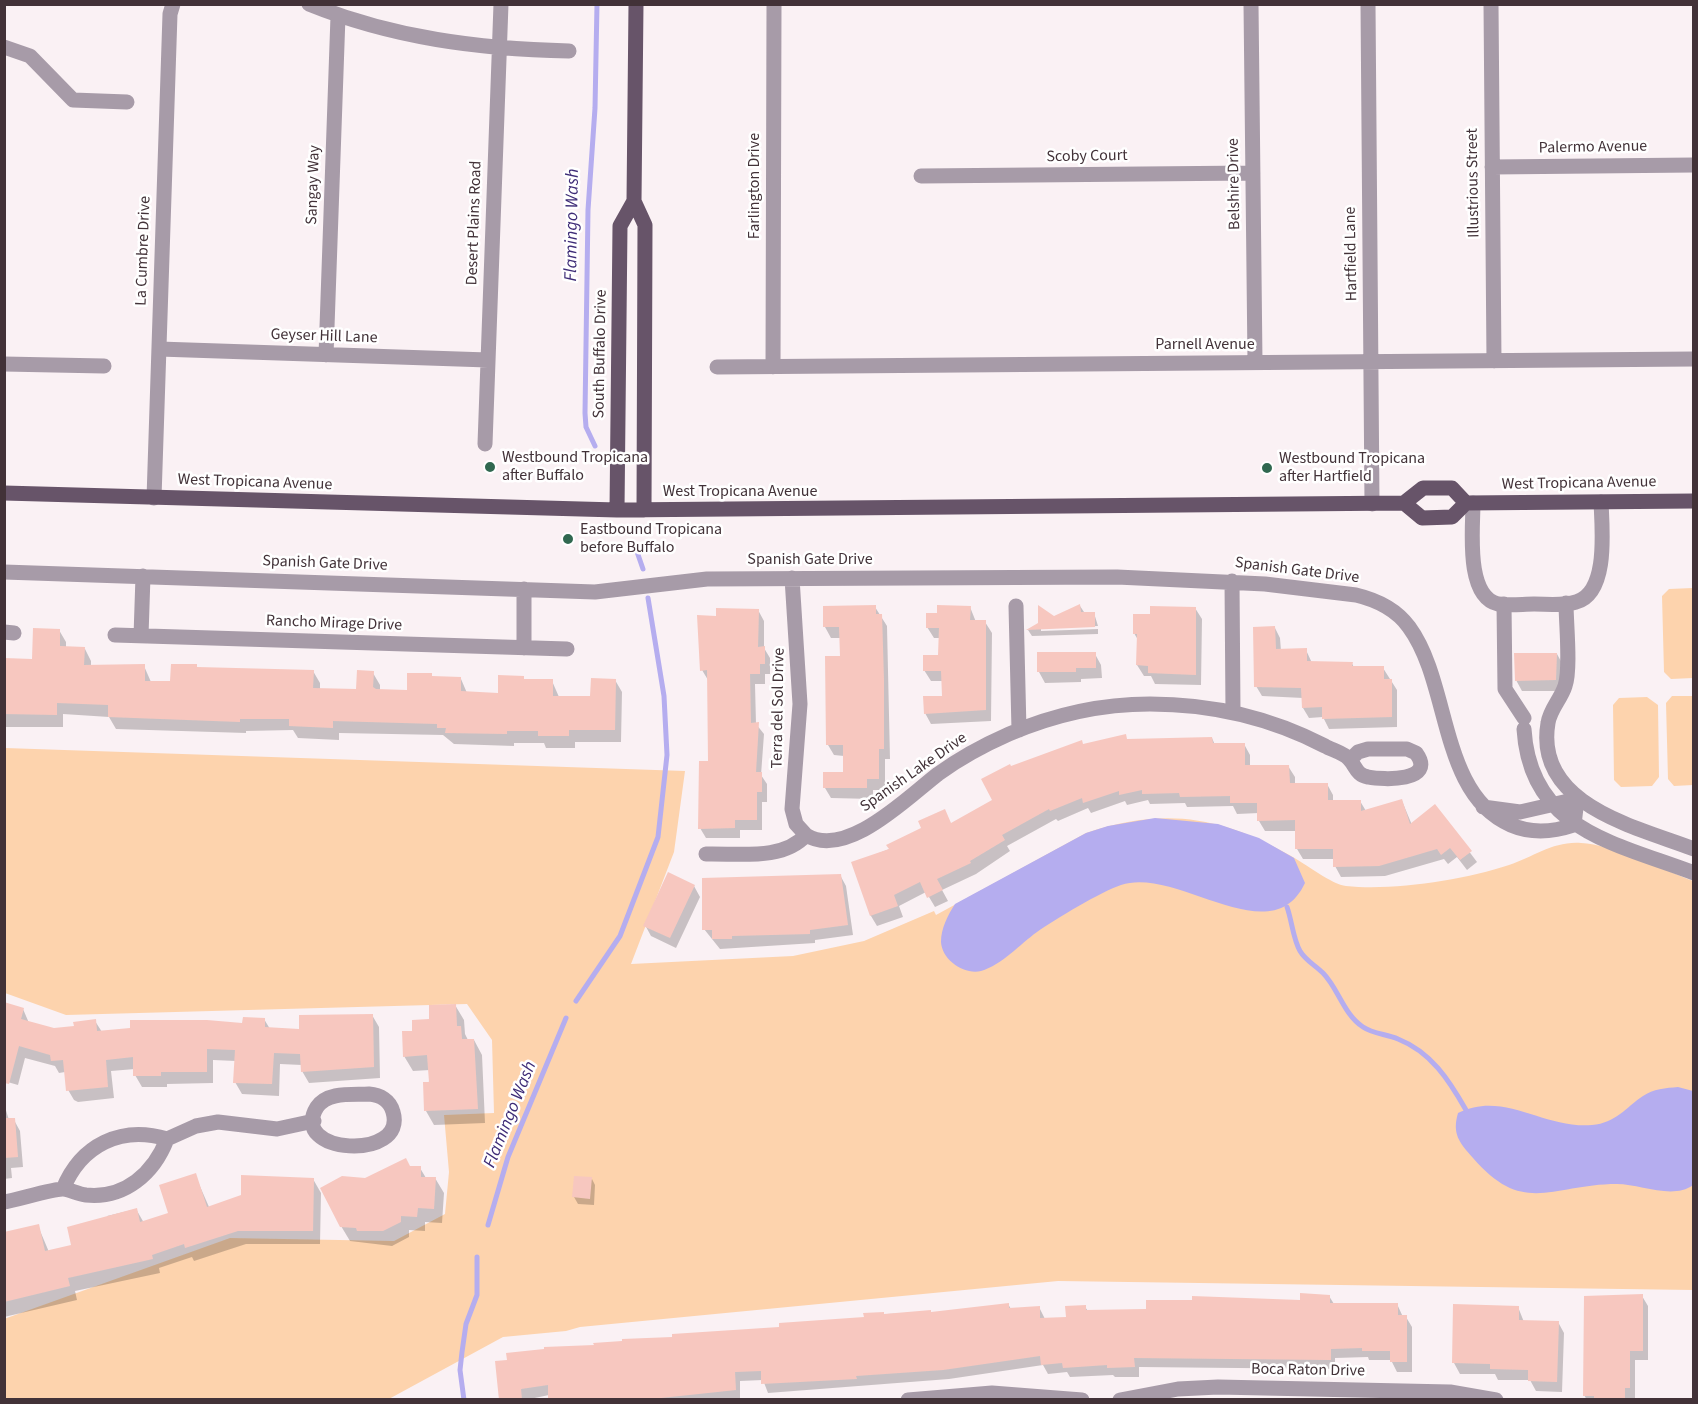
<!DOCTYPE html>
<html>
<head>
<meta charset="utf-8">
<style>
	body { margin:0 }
	#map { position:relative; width:1698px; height:1404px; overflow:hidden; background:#faf1f4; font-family:"Source Sans 3",sans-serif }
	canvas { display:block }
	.frame { position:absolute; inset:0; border:6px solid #423238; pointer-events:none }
</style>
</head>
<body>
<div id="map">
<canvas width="1698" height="1404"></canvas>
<div class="frame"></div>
</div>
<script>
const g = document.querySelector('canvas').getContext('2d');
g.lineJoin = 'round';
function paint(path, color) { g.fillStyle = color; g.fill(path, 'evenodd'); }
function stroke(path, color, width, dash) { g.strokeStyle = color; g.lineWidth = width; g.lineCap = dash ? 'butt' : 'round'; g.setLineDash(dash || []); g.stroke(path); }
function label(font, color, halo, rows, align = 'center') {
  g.font = font + ' "Source Sans 3",sans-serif'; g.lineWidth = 5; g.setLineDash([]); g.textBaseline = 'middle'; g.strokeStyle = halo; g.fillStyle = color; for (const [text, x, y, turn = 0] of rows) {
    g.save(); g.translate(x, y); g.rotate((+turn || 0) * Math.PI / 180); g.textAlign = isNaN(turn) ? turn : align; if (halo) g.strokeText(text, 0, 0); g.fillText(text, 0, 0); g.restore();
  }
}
const green = new Path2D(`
	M1693 588V678L1671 679 1664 672 1662 596 1669 589Z
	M1672 696H1693V785L1674 786 1668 779 1666 703Z
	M1647 697 1658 705 1659 777 1652 786 1621 787 1614 780 1613 705 1619 698Z
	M5 748 685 771 674 852 631 964 793 956 864 941 934 911 936 915 1086 833C1163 807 1221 816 1291 856 1304 863 1333 885 1346 886 1393 891 1464 880 1509 865 1534 857 1553 841 1581 843 1612 844 1664 870 1693 881V1290L1058 1281 580 1327 566 1331 503 1337 387 1400 5 1399 4 1319 230 1238 394 1241 445 1214 449 1172 444 1115 494 1113 492 1040 467 1004 66 1015 5 993Z`);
const water = new Path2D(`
	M1155 818 1218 824 1259 838 1294 858 1305 883C1271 955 1178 866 1121 885 1102 891 1054 920 1037 932 1020 944 1002 965 981 971 964 975 942 960 941 942 941 928 948 915 955 904L1086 833 1108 826Z
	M1678 1087 1693 1091V1185C1673 1200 1640 1184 1617 1184 1552 1184 1524 1217 1473 1158 1459 1142 1452 1134 1458 1113 1504 1090 1543 1129 1592 1125 1616 1123 1625 1108 1643 1096 1653 1089 1666 1088 1678 1087Z`);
const shadow = new Path2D(`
	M1080 606 1084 612 1094 613 1098 626 1041 628V631L1098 629V634L1032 636 1028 630Z
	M824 607H875L887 626 890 759H885V790H873V799L831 798 825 788 844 774V756L834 755 828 745 841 657V638H831L825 627Z
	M970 607 976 622H985L992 633 991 721 931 724 925 713 944 697 943 681H931L924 670 940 657V638H934L927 627 938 614Z
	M1195 608 1202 619 1201 685 1155 684 1151 676H1144L1137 665 1138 640 1134 633 1152 615Z
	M758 610 764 621V648L770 658V674H765V684H755L756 724 764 734 761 775 767 784V802H762V830H740V838H706L700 828 710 763 708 680 702 670 717 618Z
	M1275 628 1280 638 1281 651 1306 650 1312 663H1352L1354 668H1383L1397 690V727L1329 729 1323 717 1309 718 1303 708V698L1262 696 1256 686Z
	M59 630 66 642V648L85 649 91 661V666H144L151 682 172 683 197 668 313 671 320 683V689L357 690 373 673 380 685V691L409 692 431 675 433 678 461 679 467 693 499 695 525 681H552L559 697H592L615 680 622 692 621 742H575V748H546L544 743H514V746L454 744 443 735 339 733V740L298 738 293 730 246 731V733L116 729 109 717 63 714V727H4V660L34 661Z
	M1039 654H1095L1101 665 1102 678 1081 679V682L1045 683 1039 672Z
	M1557 654 1563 665 1562 691H1522L1516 680Z
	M1212 738 1215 745 1244 744 1250 755V767L1288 766 1295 777V784H1327L1333 795V801H1360L1366 811 1402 801 1412 825 1435 806 1477 862 1467 870 1457 857 1448 864 1444 859 1385 876 1341 877 1335 866 1334 859H1303L1297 849V831H1265L1259 821V813L1237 814 1233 806 1187 807 1185 803 1150 804 1148 800 1127 805 1125 801 1091 813 1088 808 1058 821 1056 819 1007 846 1010 851 976 874 942 890 948 901 935 907 926 892 899 906 903 917 877 926 871 916 853 863 952 825 994 800 1010 768 1083 745 1128 740Z
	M840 875 846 886 853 935 815 940V943L720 949 704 929Z
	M694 886 700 897 676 948 651 936 645 925Z
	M455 1005 464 1020 465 1034 468 1040H474L482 1055 485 1123 434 1125 426 1111 430 1070 413 1071 404 1056 414 1032Z
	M23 1009 29 1023 54 1030 75 1028 95 1021 102 1032 244 1025 264 1019 270 1029 301 1030 372 1015 379 1027 380 1078 309 1083 302 1071V1065L280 1064 279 1096 242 1094 235 1082 236 1061 213 1060V1083L167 1084V1087H142L135 1075V1069L111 1071 114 1098 78 1102 74 1100 67 1088 65 1072 59 1073 55 1066 25 1058 18 1085 4 1081Z
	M4 1104 9 1120H14L20 1131 23 1167 11 1168 12 1178 4 1179Z
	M410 1167 420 1168 426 1178H435L444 1193 442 1223 425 1222V1231L409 1230V1237L392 1246 350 1241 341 1226 365 1179Z
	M195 1175 209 1207 313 1179 321 1193 320 1244H246L194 1261 192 1257 159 1268 160 1273 75 1291 77 1300 4 1317V1265L38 1226 49 1252 73 1246 108 1219 107 1216 136 1209 144 1223 170 1214Z
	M592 1179 595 1185 594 1205 578 1204 574 1197Z
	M1329 1296 1334 1304H1397L1403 1317H1406L1412 1327V1372H1397L1391 1360H1369L1368 1357 1335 1358V1369L1139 1367V1377H1115L1113 1375 1070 1377 1067 1372 1048 1374 1043 1365 949 1379 768 1393 763 1380 740 1381V1400H550L549 1395 525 1400H501L595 1346 781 1328 865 1318V1315L930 1312 931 1314 1008 1304 1011 1309 1039 1307 1045 1319 1067 1318 1085 1307 1088 1311 1148 1310 1301 1301Z
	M1642 1296 1648 1306V1360H1635V1398L1587 1400 1584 1395Z
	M1518 1307 1524 1322H1558L1564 1333 1562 1392 1536 1391 1530 1380H1498L1495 1374H1460L1454 1363Z`);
const stream = new Path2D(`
	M595 446 586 427 585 413 588 210 595 108 597 4
	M635 546 643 569
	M1287 907C1292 921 1293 939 1300 951 1306 961 1315 965 1323 973 1338 988 1344 1015 1363 1027 1373 1034 1387 1034 1398 1039 1431 1052 1449 1080 1466 1110
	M576 1001 620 936 658 837 667 755 664 696 648 598
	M488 1225 508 1157 566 1018
	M464 1400 460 1370 462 1352 466 1324 477 1295V1257`);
const building = new Path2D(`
	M1080 604 1081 612H1095V627L1026 630 1038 623V605L1054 616Z
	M876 605V614H882L884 681V749H879V779H867V788H823V772H843V745H826L825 656H840L839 627H823V606Z
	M937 605 971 606 970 620H986V710L924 714 923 696H942L941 671H923V655H938L939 628H926V613H937Z
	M1150 606 1196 607V675L1148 673V666L1136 665 1137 634H1133V614H1150Z
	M716 608 759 609 758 647 765 646V664H760V674H750L751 723 759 722 756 772H762V792H757V820H735V828L698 829 699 761H708L707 670 700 671 697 615 716 616Z
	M1275 626 1276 649 1307 648V661L1353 662 1352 666H1384V679H1392V717L1322 719V707L1302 708 1301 688 1254 687 1253 627Z
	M33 628 60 629V646L85 647 84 665 145 664V681H170L171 664H197V667L314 670 313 688 356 689 357 670 374 671 373 687 376 689 407 690V673H432V676L461 677V691L498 693V675L524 676V679H553V696H590L591 678 616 679 615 730H569V736H538V731H507V734L445 733 446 728H437V724L333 721V728L289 726V719H240V722L108 717V705L57 703V715L4 714V658L32 659Z
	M1037 652H1096V668H1076V672H1037Z
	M1514 653H1557L1556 680 1515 681Z
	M1126 734 1127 739 1212 737 1213 743H1245V765H1289L1290 783H1328V800H1361V811L1402 799 1410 824 1435 804 1472 851 1460 860 1450 848 1441 855 1437 849 1379 866 1333 867V849H1295V820L1257 821V803H1230V796L1180 797 1179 793 1142 794V790L1119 795V791L1083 803 1082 798 1050 811 1049 809 1002 835 1005 840 970 861 971 863 937 879 943 890 927 898 920 882 894 895 898 906 870 916 851 862 889 849 886 845 921 828 918 821 945 809 951 823 992 800 981 779 1010 764 1011 766 1082 740 1083 744Z
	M668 872 695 885 670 938 643 926Z
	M841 874 848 925 810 930V934L732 936V939H712V930H702V878Z
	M4 1002 24 1008 21 1019 54 1028 74 1026 73 1022 96 1019 97 1031 130 1028V1020H207L242 1023 243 1017 265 1018V1027L299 1029V1015L373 1014 374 1067 301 1072 300 1054 274 1053 272 1084 233 1083 235 1050 207 1049V1072H161V1076H133V1057L106 1060 108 1087 66 1091 63 1060 51 1061 50 1055 19 1046 9 1084 4 1083Z
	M456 1004 457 1026H461L462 1039H474L478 1109 424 1111 423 1082H429L427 1055 403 1057 402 1031H412V1020L429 1019V1005Z
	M4 1118H15L18 1157 4 1158Z
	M406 1158 410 1166H421V1177H436L434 1209 418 1208 417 1217 401 1216V1222L383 1231H357L356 1228 340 1227 320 1188 342 1176 365 1178Z
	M196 1173 207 1207 241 1195V1175L314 1178 313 1231H238L185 1248 184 1244 152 1255 153 1259 68 1278 70 1286 4 1302V1232L39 1224 45 1251 71 1245 67 1227 137 1208 140 1222 168 1213 159 1185Z
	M574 1176 592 1177 590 1199 572 1197Z
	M1300 1293 1330 1295V1303H1398V1315H1407V1362H1390V1351H1362V1348L1331 1349V1360L1134 1358 1135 1367 1107 1368V1365L1063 1368 1062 1363 1041 1365 1040 1356 943 1370 856 1376 857 1379 761 1384V1371L735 1372 736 1390 661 1398 548 1400V1385L521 1389 522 1400H499L495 1361 507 1360 506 1353 544 1349V1347L594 1345 593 1343 622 1341V1339L672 1337V1334L779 1327V1323L864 1317 863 1313 884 1312V1314L931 1310V1312L1009 1303V1308L1040 1306V1318L1066 1317 1065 1306 1086 1305V1310L1146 1309V1300H1192V1296L1300 1300Z
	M1643 1294V1351H1630V1388H1625V1400H1594V1396H1583L1584 1296Z
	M1453 1304 1519 1306V1320L1559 1321 1557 1382 1528 1381V1370L1490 1369V1364L1452 1363Z`);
const minor = new Path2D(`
	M309 4C393 38 479 49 569 51
	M1251 4 1255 362
	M1368 4 1372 504
	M1491 4 1494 361
	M4 47 30 56 73 100 127 102
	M1492 167 1694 165
	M921 176 1253 173
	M159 349 488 360
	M326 355 338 16
	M4 364 104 366
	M717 367 1694 359
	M773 367 774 4
	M485 444 501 4
	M154 498 170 14 173 4
	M1473 503C1473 528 1465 596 1498 604 1509 606 1523 604 1534 604 1547 604 1563 606 1576 602 1609 593 1602 528 1601 502
	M4 572 595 592 707 579 1117 577 1265 584 1356 595C1377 600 1396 609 1409 627 1451 684 1439 794 1511 825 1532 834 1553 832 1574 825L1577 799 1520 812 1483 807
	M792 578 800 704 792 809 796 824 806 835
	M1232 581 1233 712
	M524 589V648
	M1566 603C1566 623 1571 669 1565 686 1561 699 1550 709 1548 723 1534 805 1637 827 1694 849
	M1504 604 1505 689 1524 718
	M1016 606 1019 730
	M4 632 14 633
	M115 635 567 649
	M141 636 143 576
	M1524 729C1530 830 1615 843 1694 873
	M706 854C738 853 783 861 806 835 846 860 908 797 938 774 960 758 984 745 1009 734 1053 715 1103 704 1150 704 1212 704 1271 718 1325 746 1332 750 1344 753 1349 759 1356 766 1356 775 1368 777 1383 780 1437 782 1416 753L1407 749H1368L1358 752 1350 760
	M369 1094C380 1095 390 1100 393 1112 408 1161 287 1155 317 1107 328 1091 353 1095 369 1094Z
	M63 1189C81 1145 121 1125 167 1139
	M4 1202C17 1200 55 1188 64 1189 71 1190 78 1194 86 1195 125 1199 154 1173 167 1139L196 1126 218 1122 277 1129 314 1121
	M908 1400 992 1393 1082 1400
	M1120 1400 1178 1389 1218 1387 1450 1392 1496 1400`);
const major = new Path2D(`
	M636 4 634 201 645 225 644 510
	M4 493 617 510 1404 503 1423 488H1452L1466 503
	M1404 503 1422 518 1452 517 1466 503
	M1466 503 1694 501
	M617 510 620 226 634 201`);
const markers = [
	[490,467,6,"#306850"],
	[1267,468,6,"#306850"],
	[568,539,6,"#306850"]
];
const streetNames = [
	["Palermo Avenue",1593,148,-1],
	["Scoby Court",1087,157,-1],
	["Illustrious Street",1474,183,-91],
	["Belshire Drive",1235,184,-91],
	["Sangay Way",314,185,-88],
	["Farlington Drive",755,186,-90],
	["Desert Plains Road",475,223,-88],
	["La Cumbre Drive",144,251,-88],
	["Hartfield Lane",1352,254,-91],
	["Geyser Hill Lane",324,337,2],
	["Parnell Avenue",1205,345],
	["South Buffalo Drive",601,354,-89],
	["West Tropicana Avenue",255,483,2],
	["West Tropicana Avenue",1579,484,-1],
	["West Tropicana Avenue",740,492],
	["Spanish Gate Drive",810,560],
	["Spanish Gate Drive",325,564,2],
	["Spanish Gate Drive",1297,571,7],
	["Rancho Mirage Drive",334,624,2],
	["Terra del Sol Drive",779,708,-89],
	["Spanish Lake Drive",914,773,-35],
	["Boca Raton Drive",1308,1371,1]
];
const poiNames = [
	["Westbound Tropicana",502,458],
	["after Buffalo",502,476],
	["Westbound Tropicana",1279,459],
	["after Hartfield",1279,477],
	["Eastbound Tropicana",580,530],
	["before Buffalo",580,548]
];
const waterNames = [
	["Flamingo Wash",573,225,-89],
	["Flamingo Wash",511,1115,-68]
];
paint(green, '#fdd3ad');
paint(water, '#b5adef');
paint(shadow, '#0003');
stroke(stream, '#b5adef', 5);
paint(building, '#f7c7bf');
stroke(minor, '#a79ba8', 15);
stroke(major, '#675469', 15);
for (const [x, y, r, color] of markers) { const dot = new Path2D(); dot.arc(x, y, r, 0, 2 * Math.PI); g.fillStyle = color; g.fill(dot); stroke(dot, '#fff', 2); }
label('16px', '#423238', '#fff', streetNames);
label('16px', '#423238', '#fff', poiNames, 'left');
label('italic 18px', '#3e2c77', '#fff', waterNames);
</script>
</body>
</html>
